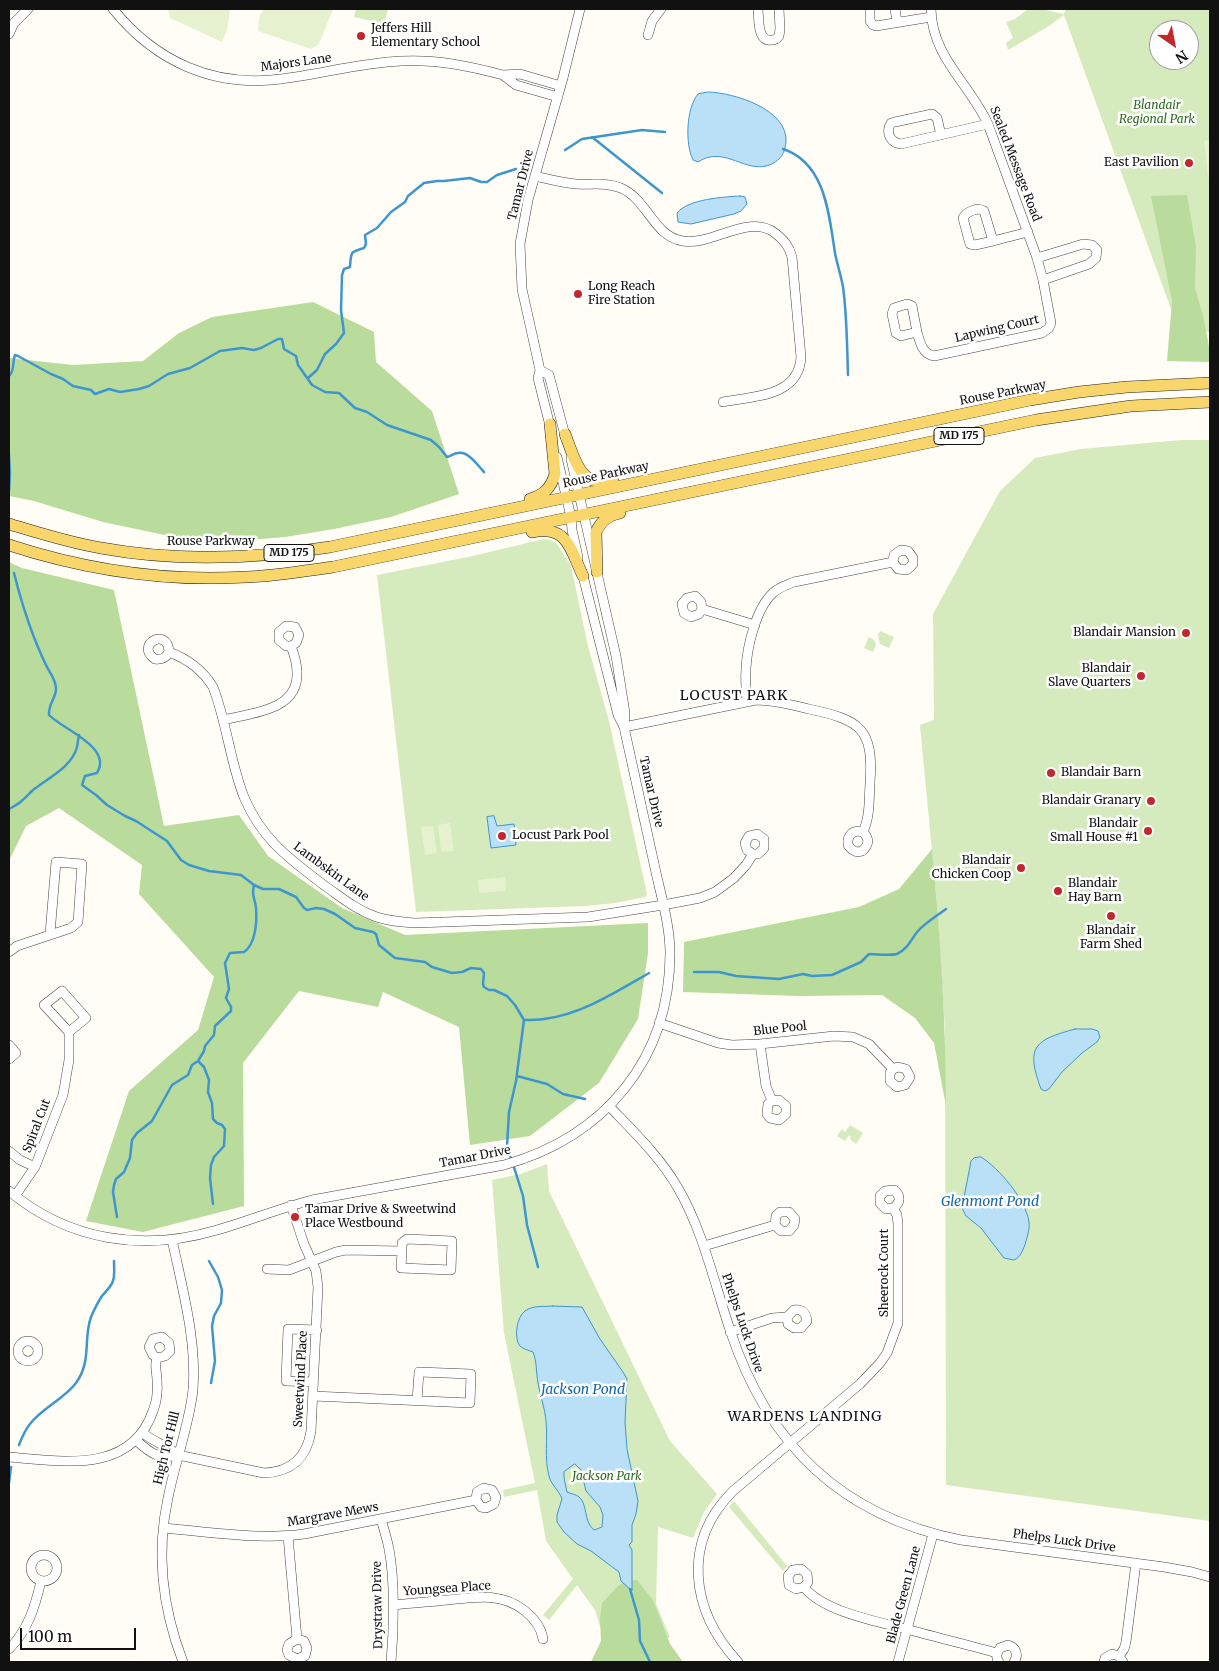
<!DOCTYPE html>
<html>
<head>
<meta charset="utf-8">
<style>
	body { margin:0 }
	#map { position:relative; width:1219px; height:1671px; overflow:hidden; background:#fffdf5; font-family:Merriweather,serif }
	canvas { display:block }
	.frame { position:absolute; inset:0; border:10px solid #111; pointer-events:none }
	.north { position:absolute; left:1149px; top:20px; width:50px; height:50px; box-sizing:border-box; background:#fff; border:1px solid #a0a0a0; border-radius:50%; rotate:147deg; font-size:14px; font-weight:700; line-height:20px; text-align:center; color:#111 }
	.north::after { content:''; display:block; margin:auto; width:18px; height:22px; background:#c4262e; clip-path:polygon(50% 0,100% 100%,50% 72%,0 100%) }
	.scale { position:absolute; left:20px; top:1628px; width:116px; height:22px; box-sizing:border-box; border:2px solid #111; border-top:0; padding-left:6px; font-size:15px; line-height:18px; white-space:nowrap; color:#111; -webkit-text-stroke:4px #fff; paint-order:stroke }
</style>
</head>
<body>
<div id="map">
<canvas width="1219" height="1671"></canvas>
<div class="frame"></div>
<div class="north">N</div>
<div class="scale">100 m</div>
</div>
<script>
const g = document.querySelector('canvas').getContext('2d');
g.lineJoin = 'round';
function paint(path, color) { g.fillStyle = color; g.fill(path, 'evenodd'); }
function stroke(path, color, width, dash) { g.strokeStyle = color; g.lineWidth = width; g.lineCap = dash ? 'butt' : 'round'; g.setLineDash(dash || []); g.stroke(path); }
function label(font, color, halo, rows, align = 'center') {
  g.font = font + ' Merriweather,serif'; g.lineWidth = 5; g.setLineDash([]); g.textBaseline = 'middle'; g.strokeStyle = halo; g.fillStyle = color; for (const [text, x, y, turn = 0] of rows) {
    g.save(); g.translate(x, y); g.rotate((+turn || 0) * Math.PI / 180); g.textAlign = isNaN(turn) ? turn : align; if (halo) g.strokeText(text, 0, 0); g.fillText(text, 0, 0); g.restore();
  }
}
const green = new Path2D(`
	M356 9H388L384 24 354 17Z
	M1028 9H1041L1064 14 1066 9H1210V332L1179 331 1064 15 1049 26 1008 50 1006 43 1013 38 1006 22 1015 19ZM1159 30H1189V60H1159Z
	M1181 440H1210V1521L946 1485 945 1029 936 893 920 725 934 720 933 614 1000 491 1035 458 1081 449Z
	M544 539 551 540 557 544 571 566 588 646 609 721 647 894 645 897 615 903 585 906 416 912 377 575 468 557Z
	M880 631 894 637 889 648 880 644 878 635Z
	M869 637 874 640 876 645 873 652 864 648Z
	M850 1125 863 1133 856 1144 850 1139 851 1137 849 1135 845 1141 837 1136 842 1129 845 1132Z
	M547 1164 549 1191 670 1441 717 1494 704 1512 693 1538 658 1527 656 1604 670 1637 616 1662H611L595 1610 577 1585 549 1620 543 1615 573 1579 546 1541 537 1490 504 1497 503 1490 535 1483 504 1333 492 1180 521 1174Z
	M734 1501 787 1566 783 1571 729 1507Z`);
const forest = new Path2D(`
	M1187 195 1196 247 1195 288 1203 316 1209 346 1210 347V362L1167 361 1172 301 1151 196Z
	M313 302 374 332 376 362 432 411 459 494 391 517 334 529 285 537 224 542 184 539 103 522 34 501 9 496V358L73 365 143 361 179 333 212 317Z
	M9 562 22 568 114 590 164 826 239 815 268 856 342 908 405 935 648 923V953L638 1019 599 1083 530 1136 470 1145 459 1027 383 992 378 1007 299 991 243 1063 244 1206 143 1232 86 1221 129 1091 198 1030 214 977 139 894 142 865 59 808 26 826 9 861Z
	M932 849C940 934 946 1020 946 1106L934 1043 915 1018 882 995 799 996 683 992 684 942 859 907 899 889Z
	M637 1580 653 1600 670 1644 683 1662H591L601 1641 600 1618 602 1603 617 1587 624 1582Z`);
const pitch = new Path2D(`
	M168 9H230L227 30 222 42 170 18Z
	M264 9H333L319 44 311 49 258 31 259 17Z
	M1210 140V177H1208L1204 141Z
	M450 823 454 851 441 852 438 825Z
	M433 826 437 853 425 855 421 827Z
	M505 877 506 891 479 893 478 880Z`);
const water = new Path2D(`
	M709 92C734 93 788 109 786 142 785 153 781 159 772 164 746 176 725 144 698 162L693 160C685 144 686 108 698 94Z
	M740 196 745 197 747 204 741 211 734 214 691 224 678 222 677 213C688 199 723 197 740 196Z
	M494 816 497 826 514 824 516 845 491 848 487 817Z
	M1075 1029H1092L1098 1031 1100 1037 1097 1042 1082 1053 1062 1072 1049 1089 1045 1091 1041 1089C1025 1046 1035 1040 1075 1029Z
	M981 1157C999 1168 1026 1200 1029 1222 1030 1229 1027 1237 1025 1245 1022 1251 1021 1257 1014 1260L1004 1258 981 1228 966 1216 962 1208 971 1161 974 1158Z
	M553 1306 582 1307 600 1339 623 1372 627 1379 625 1422 627 1449 638 1501 636 1514 632 1525V1542L629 1545 632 1550V1591L621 1581 619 1572 591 1551 577 1544 564 1532 557 1522V1515L562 1499C559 1490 551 1485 549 1476 544 1458 548 1439 546 1421 545 1408 540 1396 538 1383 536 1372 537 1362 533 1352 528 1350 522 1349 519 1345 514 1335 517 1317 525 1311 533 1305 544 1307 553 1306ZM575 1464 581 1470 586 1491 600 1507 603 1515 602 1527 594 1530C583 1521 588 1504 579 1497 576 1494 571 1494 567 1492L564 1478V1472Z`);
const stream = new Path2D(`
	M592 137 662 193
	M783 149C826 163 829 216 835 253 837 264 841 275 843 287 847 316 847 345 848 375
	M565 150 582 139 642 130 665 132
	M9 376C15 371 12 363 15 355L18 356 51 374 63 379 73 386 91 390 95 394 109 389 120 392 139 389 149 386 168 374 190 368 220 351 242 348 254 350 261 348 278 339H282L284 349 296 356 298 365 312 385 325 392 339 393 355 408 367 412 387 425 431 440 439 447 447 457C451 456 454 453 458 453 469 451 478 466 484 472
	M308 378 317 370 325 354 336 344 344 333 341 310 342 275 344 269 350 267C351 252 350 252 364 248L366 244 365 235 377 228 391 212 405 202 408 196 424 183 437 181H444L470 178 481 182H487L497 175 516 169
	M9 455 10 474 9 491
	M14 573C22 605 32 636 46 665 49 672 57 681 56 690 55 699 48 705 49 715 62 729 113 747 97 773L85 776 82 785 96 795 107 805 125 816 136 821 167 841 181 860 189 865 209 871 241 875 254 885 263 889H279L296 897 304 908 307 910 316 908 324 909 335 914 355 928 373 932 376 934 379 945 395 958 425 962 432 967 452 973 462 972 471 968 481 969 484 973 483 984 484 987 489 990H494L507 996 515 1005 524 1020 516 1081 509 1112 507 1146 511 1159
	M9 809C22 802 23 800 33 790 48 778 72 767 77 747 78 743 78 739 79 735
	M694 972H719L736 976 779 979 803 974 812 976 832 975 861 962 869 954C877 954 889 956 897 954 908 949 911 939 918 931 924 924 938 915 946 909
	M524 1020C531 1020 537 1020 544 1019 582 1014 616 992 649 973
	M198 1061 204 1067 209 1080 208 1092 212 1103 213 1119 217 1123 222 1125 225 1129 224 1146 214 1157 211 1165 210 1178 213 1204
	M517 1076 547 1084 563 1094 585 1099
	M513 1164 523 1196 527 1225 538 1267
	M117 1217 113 1192 114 1185 116 1179 124 1172 130 1158 132 1140 137 1133 152 1121 172 1085 188 1075 192 1065 198 1061 204 1051 205 1046 214 1035 215 1026 231 1011V1007L226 998 229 989 225 963 230 953 244 952C256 944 257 921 256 908 255 897 251 897 254 885
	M209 1261 218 1277 222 1290 221 1303 214 1316 212 1326 215 1361 211 1383
	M19 1445C22 1437 25 1430 30 1424 42 1408 63 1400 76 1383 92 1361 83 1339 91 1317 94 1310 98 1302 102 1296 106 1291 111 1287 113 1281 115 1275 114 1267 114 1261
	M9 1483 11 1467
	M631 1590 630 1589 639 1620 640 1641 650 1662`);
const minor = new Path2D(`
	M113 9C155 61 213 88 281 79 321 74 360 63 401 61 436 59 469 66 503 75
	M758 9C759 21 757 46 776 39L779 36 780 29 779 9
	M870 9V21L873 25 876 26 931 17
	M895 9 897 22
	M9 34 14 23 28 9
	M648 35 652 21 661 9
	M558 97 516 85 503 75 520 74 561 86
	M941 135 937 118 932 114 895 122 891 123C885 133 891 143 901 144L988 124
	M535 176C548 179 563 183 576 184 592 185 606 182 621 188 648 200 654 237 683 241 712 246 749 213 775 233 784 240 789 246 792 257L801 357C799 397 753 396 723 402
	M993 241 975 245 970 244 963 218C967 211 978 207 984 211L993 241 1028 232
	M1037 258 1083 244 1092 245 1097 250 1096 258 1089 264 1043 280
	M917 332 912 306 907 304 894 308 892 314 896 333 901 336 917 332C920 342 922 354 934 356L1042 333 1049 328 1051 323 1043 280 1037 258 988 124C969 83 932 57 931 9
	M540 370 549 375 566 439
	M551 430 538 378 540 370 522 289 520 244 528 200 563 78 580 9
	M557 457 571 517 572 530 578 557
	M571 459 616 656 625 713 624 727
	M702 609 699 614 691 617 684 613 682 604 687 598 695 596 701 602 702 609 755 625
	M169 652C166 658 162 660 155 659 134 645 168 626 169 652 188 659 202 669 213 687 227 723 230 762 244 797 262 840 290 859 325 886 341 897 355 909 374 916 387 921 401 922 415 923L588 917 663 905 700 898 715 892 734 878 746 865 753 854H758L764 848V839L757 834 749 836 745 843 747 850 753 854
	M747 701C746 690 745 680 746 669 747 647 756 608 773 593 779 587 787 585 794 582L893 562 898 569 907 570 913 564V558L908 551 901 550 894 555 893 562
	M223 720C251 713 299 711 297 672 297 664 294 654 291 646L296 643 299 635 295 627 286 626 279 632V640L286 646H291
	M624 727 756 700C774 700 792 705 809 709 860 720 874 728 870 783 869 800 870 817 863 832 870 839 869 845 862 851 856 853 852 851 848 845 847 835 853 829 863 832
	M9 952 17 946 71 928 78 922 82 864 56 862 50 934
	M659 1023 718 1043 732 1045 760 1044 834 1036 853 1037 869 1044 893 1069 898 1067 906 1069 910 1077 905 1085 897 1087 890 1081V1073L893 1069
	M760 1044 766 1086 772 1101 768 1104 767 1114 770 1118 779 1120 786 1114V1106L779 1100 772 1101
	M9 1045 16 1053 9 1059
	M610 1107C634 1132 660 1157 678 1188 703 1231 714 1282 730 1330 768 1445 841 1516 961 1540L1164 1567 1192 1572 1210 1577
	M9 1151 20 1160 35 1167
	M9 1191C69 1241 143 1252 217 1230 249 1221 280 1208 312 1200L504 1165C604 1137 670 1060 670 953 670 925 661 896 655 868 645 821 634 774 624 727L618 715 582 572
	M15 1196 35 1167 63 1095 69 1060V1032L44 1005 62 991 86 1018 69 1032
	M172 1239C182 1288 197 1340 193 1390 189 1426 175 1462 168 1498 156 1553 163 1610 183 1662
	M704 1246 775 1225 781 1231H789L794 1225 795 1219 789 1212H780L776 1216 775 1225
	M267 1269 289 1270 336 1252 346 1250 402 1251V1243L407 1239 452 1241 451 1270 401 1268 402 1251
	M730 1332 772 1318 787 1317 794 1310C802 1309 806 1313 807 1321L801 1328H794L788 1324 787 1317
	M18 1351a10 10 0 1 1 20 0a10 10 0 1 1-20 0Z
	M313 1382 286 1381 288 1329 317 1330
	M313 1396 470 1403 471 1374 419 1372 417 1401
	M143 1433C155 1443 167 1445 178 1455
	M136 1440C151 1454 158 1459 178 1455L264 1473C291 1472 307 1458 311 1431L318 1287 316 1271 304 1244 291 1205
	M9 1457C61 1461 131 1475 153 1411 157 1401 158 1391 157 1380 157 1372 154 1366 157 1358L153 1355 149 1347 153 1339 162 1337 169 1343 170 1351 165 1356 157 1358
	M381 1519C384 1529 387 1539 389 1549 395 1581 394 1629 391 1662
	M163 1528C210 1532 257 1540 304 1534L476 1500 481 1507 486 1508 494 1504 496 1497 492 1490 484 1488 477 1492 476 1500
	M288 1536 297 1639 289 1644 287 1650 289 1655 297 1659 305 1656 307 1648 304 1641 297 1639
	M31 1568a13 13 0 1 1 26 0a13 13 0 1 1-26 0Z
	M804 1587 808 1582 807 1574 801 1569 793 1570 788 1576 789 1585 796 1589 804 1587C823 1612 880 1622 910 1630 939 1638 968 1645 997 1653
	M393 1605C411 1603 429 1602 447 1600 475 1597 502 1592 525 1611 535 1619 541 1627 543 1639
	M9 1649C28 1630 35 1607 41 1581
	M1119 1656 1124 1649 1126 1642 1136 1563
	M738 1662C691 1611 681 1543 733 1491L860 1384 880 1363 887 1353 898 1323V1224L897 1215 893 1208C901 1203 901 1195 894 1190L885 1191 880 1196V1203L886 1209 893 1208
	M898 1662 933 1534
	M999 1662C995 1657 997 1653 1000 1648L1008 1645C1016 1647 1019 1655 1014 1662
	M1104 1662 1105 1658 1112 1654 1119 1656 1123 1662`);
const major = new Path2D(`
	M565 434C575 459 579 488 613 481
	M530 499C544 495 551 488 555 474L550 424
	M9 524C39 533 70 543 101 548 177 562 254 559 330 547L1030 400 1079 392 1127 387 1210 383
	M532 532C568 525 570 549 583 576
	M9 545C86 570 165 582 246 577 275 576 304 571 333 567L1036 420 1131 406 1210 402
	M597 572 596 532C601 521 608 515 620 513`);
const markers = [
	[361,36,5,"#c4262e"],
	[1189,163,5,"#c4262e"],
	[578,294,5,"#c4262e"],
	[1186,633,5,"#c4262e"],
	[1141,676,5,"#c4262e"],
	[1051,773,5,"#c4262e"],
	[1151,801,5,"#c4262e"],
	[1148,831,5,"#c4262e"],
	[502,836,5,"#c4262e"],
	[1021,868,5,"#c4262e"],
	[1058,891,5,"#c4262e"],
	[1111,916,5,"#c4262e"],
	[295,1217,5,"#c4262e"]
];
const shields = [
	[959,436,50],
	[289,553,50]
];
const shieldNames = [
	["MD 175",959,436],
	["MD 175",289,553]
];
const poiNames = [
	["Jeffers Hill",371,29],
	["Elementary School",371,43],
	["East Pavilion",1179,163,"right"],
	["Long Reach",588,287],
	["Fire Station",588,301],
	["Blandair Mansion",1176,633,"right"],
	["Blandair",1131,669,"right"],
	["Slave Quarters",1131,683,"right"],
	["Blandair Barn",1061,773],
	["Blandair Granary",1141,801,"right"],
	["Blandair",1138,824,"right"],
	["Small House #1",1138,838,"right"],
	["Locust Park Pool",512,836],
	["Blandair",1011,861,"right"],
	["Chicken Coop",1011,875,"right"],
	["Blandair",1068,884],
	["Hay Barn",1068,898],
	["Blandair",1111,931,"center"],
	["Farm Shed",1111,945,"center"],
	["Tamar Drive & Sweetwind",305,1210],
	["Place Westbound",305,1224]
];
const streetNames = [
	["Majors Lane",296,63,-8],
	["Sealed Message Road",1015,164,69],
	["Tamar Drive",521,185,-76],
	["Lapwing Court",997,329,-13],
	["Rouse Parkway",1003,393,-11],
	["Rouse Parkway",606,475,-12],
	["Rouse Parkway",211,542],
	["Tamar Drive",651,792,77],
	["Lambskin Lane",331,872,36],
	["Blue Pool",780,1029,-6],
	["Spiral Cut",37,1126,-69],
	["Tamar Drive",475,1157,-11],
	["Sheerock Court",885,1273,-90],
	["Phelps Luck Drive",742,1323,71],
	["Sweetwind Place",301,1379,-87],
	["High Tor Hill",167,1448,-76],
	["Margrave Mews",333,1515,-10],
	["Phelps Luck Drive",1064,1541,8],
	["Youngsea Place",447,1589,-4],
	["Blade Green Lane",904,1595,-75],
	["Drystraw Drive",378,1605,-91]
];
const parkNames = [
	["Blandair",1157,106],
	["Regional Park",1157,120],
	["Jackson Park",607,1477]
];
const neighbourhoodNames = [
	["LOCUST PARK",734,696],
	["WARDENS LANDING",805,1417]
];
const waterNames = [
	["Glenmont Pond",990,1202],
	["Jackson Pond",583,1390]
];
paint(green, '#d5ebbd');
paint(forest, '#b9dc9c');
paint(pitch, '#e6f2cf');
paint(water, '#b9e0f7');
stroke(water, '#3f96cf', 1);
stroke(stream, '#3f96cf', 2.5);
stroke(minor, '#444', 10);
stroke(major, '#222', 12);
stroke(minor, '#fff', 9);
stroke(major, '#f9d66b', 11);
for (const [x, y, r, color] of markers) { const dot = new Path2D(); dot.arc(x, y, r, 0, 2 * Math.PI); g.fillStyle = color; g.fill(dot); stroke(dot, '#fff', 2); }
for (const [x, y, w] of shields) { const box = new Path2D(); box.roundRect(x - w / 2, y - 8.5, w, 17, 4); g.fillStyle = '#fff'; g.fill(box); stroke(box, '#111', 1); }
label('bold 11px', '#111', null, shieldNames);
label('12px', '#111', '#fff', poiNames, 'left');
label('12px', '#111', '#fff', streetNames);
label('italic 12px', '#2f6b1f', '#fff', parkNames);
g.letterSpacing = '1px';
label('14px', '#111', '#fff', neighbourhoodNames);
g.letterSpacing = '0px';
label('italic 14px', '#1768a6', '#fff', waterNames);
</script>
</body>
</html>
